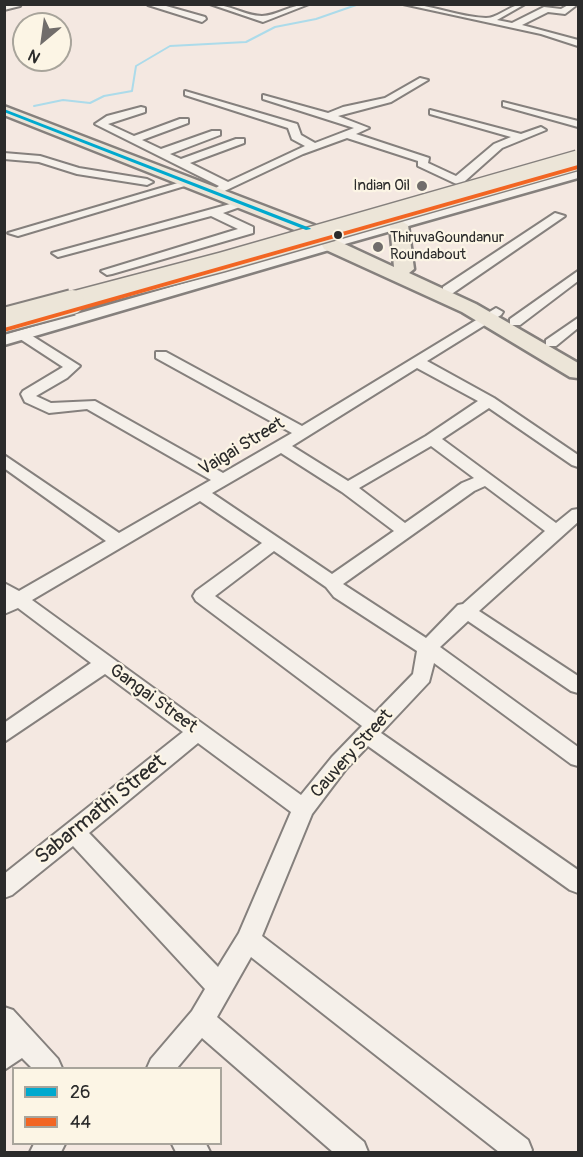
<!DOCTYPE html>
<html>
<head>
<meta charset="utf-8">
<style>
	body { margin:0 }
	#map { position:relative; width:583px; height:1157px; overflow:hidden; background:#f4e8e1; font-family:Pangolin,sans-serif }
	canvas { display:block }
	.frame { position:absolute; inset:0; border:6px solid #2b2b2b; pointer-events:none }
	.legend { position:absolute; left:12px; top:1067px; width:210px; height:78px; box-sizing:border-box; background:#fcf5e5; border:2px solid #a8a49b; margin:0; padding:8px 10px; list-style:none; font-size:18px; color:#2b2b2b }
	.legend li { display:flex; align-items:center; gap:12px; height:30px }
	.legend b { width:30px; border:2px solid #a8a49b }
	.north { position:absolute; left:12px; top:12px; width:60px; height:60px; box-sizing:border-box; background:#fcf5e5; border:2px solid #a8a49b; border-radius:50%; rotate:209deg; font-size:16px; font-weight:700; line-height:24px; text-align:center; color:#2b2b2b }
	.north::after { content:''; display:block; margin:auto; width:21px; height:27px; background:#716d6b; clip-path:polygon(50% 0,100% 100%,50% 72%,0 100%) }
</style>
</head>
<body>
<div id="map">
<canvas width="583" height="1157"></canvas>
<div class="frame"></div>
<ul class="legend">
<li><b style="height:8px;background:#00a9ce"></b>26</li>
<li><b style="height:8px;background:#f26522"></b>44</li>
</ul>
<div class="north">N</div>
</div>
<script>
const g = document.querySelector('canvas').getContext('2d');
g.lineJoin = 'round';
function stroke(path, color, width, dash) { g.strokeStyle = color; g.lineWidth = width; g.lineCap = dash ? 'butt' : 'round'; g.setLineDash(dash || []); g.stroke(path); }
function paint(path, color) { g.fillStyle = color; g.fill(path, 'evenodd'); }
function label(font, color, halo, rows, align = 'center') {
  g.font = font + ' Pangolin,sans-serif'; g.lineWidth = 4.5; g.setLineDash([]); g.textBaseline = 'middle'; g.strokeStyle = halo; g.fillStyle = color; for (const [text, x, y, turn = 0] of rows) {
    g.save(); g.translate(x, y); g.rotate((+turn || 0) * Math.PI / 180); g.textAlign = isNaN(turn) ? turn : align; if (halo) g.strokeText(text, 0, 0); g.fillText(text, 0, 0); g.restore();
  }
}
const stream = new Path2D(`
	M34 106 63 100 90 103 104 96 132 91 136 66 170 46 246 42 275 27 316 19 359 4`);
const minor = new Path2D(`
	M21 4 20 6 4 10V5Z
	M159 4 205 17 206 19 202 22 148 5Z
	M210 4C229 4 245 16 262 16 276 16 292 4 309 4L263 22Z
	M403 4C432 4 458 17 486 18 499 18 510 4 525 4L497 20 512 23 544 7 561 9 570 4H578L565 14 548 12 522 25 578 40V46L541 34Z
	M420 78 428 80 391 102 338 116 369 128 356 134 429 158 428 163 456 176 494 144 511 137 430 114V110L521 134 541 127 546 130 502 148 465 181 471 185 465 188 418 166V161L347 138 303 154 216 195 210 192 219 186 95 124 107 116 141 107 145 108V112L108 124 134 136 180 119H188V123L142 140 161 149 212 131H220V135L170 154 181 159 236 139H244V143L190 163 228 182 305 146 292 139 288 128 185 95V91L297 124 301 135 315 143 354 128 263 99V95L328 113 343 107 385 98Z
	M503 102 578 121V127L503 106Z
	M4 153 40 156 79 168 147 179 153 182 147 185 77 174 39 162 4 159Z
	M188 180 198 182 18 236 8 233Z
	M241 201 251 203 223 213 253 227V233L112 274 107 275 101 271 238 229 211 216 58 257 52 253Z
	M555 213 565 216 453 293H443V287Z
	M578 271V281L520 325H510V319Z
	M496 308 503 312 501 315 427 361 494 398 578 455V467L572 465 489 408 442 439 556 523 572 510 578 509V522L479 611 578 676V693L571 691 468 621 440 647 578 747V766L571 764 434 663 429 682 381 733 578 870V893L570 890 368 746 346 769 312 814 262 936 528 1140 532 1150 531 1152H499L251 957 217 1017 364 1142 368 1152H333L202 1038 177 1068H147L151 1059 192 1011 205 989 73 846 12 895 4 898V874L183 732 105 674 4 742V723L91 663 18 608 4 614V583L19 591 106 541 4 468V455L119 533 211 480 87 409 49 413 25 402 21 394 23 391 63 367 14 335 16 332H26L80 366 67 378 36 396 51 403 95 401 223 473 292 433 156 358V352H166L302 426ZM417 368 478 401 426 436 348 481 292 446ZM431 446 474 478 462 483 405 523 359 488ZM281 453 342 492 394 531 332 574 212 493ZM485 486 545 531 463 604 458 605 426 638 343 584 474 491ZM200 501 262 543 196 591 193 596 196 601 362 726 332 757 301 795 32 600ZM274 551 326 587 334 597 417 651 413 674 375 713 215 596ZM198 743 291 812 239 933 218 967 89 833Z
	M578 318V328L556 346H546V340Z
	M4 1007 13 1010 58 1059 62 1068H32L22 1058 4 1070Z
	M34 1144H65L61 1152H30Z
	M172 1144H206L210 1152H176Z`);
const tertiary = new Path2D(`
	M578 170V178L345 244 340 245 333 241 335 238Z
	M324 243 329 244 331 247 329 250 4 345V335Z`);
const primary = new Path2D(`
	M4 106 314 225 317 229 314 233H302L4 115Z
	M399 220 408 225 414 269 409 273 476 304 578 363V378L570 377 462 312 324 249 322 245 324 241H338L394 267 390 225Z`);
const trunkBridgeFar1 = new Path2D(`
	M66 303 222 262 578 160`);
const trunkBridge = new Path2D(`
	M4 320 72 302`);
const bus1 = new Path2D(`
	M4 109 310 228 311 229 306 230 4 112Z`);
const bus2 = new Path2D(`
	M578 165V169L4 332V328Z`);
const markers = [
	[422,186,6,"#716d6b"],
	[338,235,5,"#2b2b2b"],
	[378,247,6,"#716d6b"]
];
const farPoinames = [
	["Indian Oil",410,186],
	["ThiruvaGoundanur",390,238,"left"],
	["Roundabout",390,255,"left"]
];
const streetNames = [
	["Vaigai Street",242,447,-31],
	["Gangai Street",153,699,36],
	["Cauvery Street",352,754,-48]
];
const nearStreetnames = [
	["Sabarmathi Street",101,810,-39]
];
stroke(stream, '#acdbea', 2);
stroke(minor, '#85807d', 4);
stroke(tertiary, '#85807d', 5);
stroke(primary, '#85807d', 5);
paint(minor, '#f5f0ea');
paint(tertiary, '#f5f0ea');
paint(primary, '#ece5d8');
stroke(trunkBridgeFar1, '#85807d', 22, []);
stroke(trunkBridge, '#85807d', 28, []);
stroke(trunkBridgeFar1, '#ece5d8', 19);
stroke(trunkBridge, '#ece5d8', 24);
paint(bus1, '#00a9ce');
paint(bus2, '#f26522');
for (const [x, y, r, color] of markers) { const dot = new Path2D(); dot.arc(x, y, r, 0, 2 * Math.PI); g.fillStyle = color; g.fill(dot); stroke(dot, '#fcf5e5', 2); }
label('15px', '#2b2b2b', '#fcf5e5', farPoinames, 'right');
label('18px', '#2b2b2b', '#fcf5e5', streetNames);
label('21px', '#2b2b2b', '#fcf5e5', nearStreetnames);
</script>
</body>
</html>
